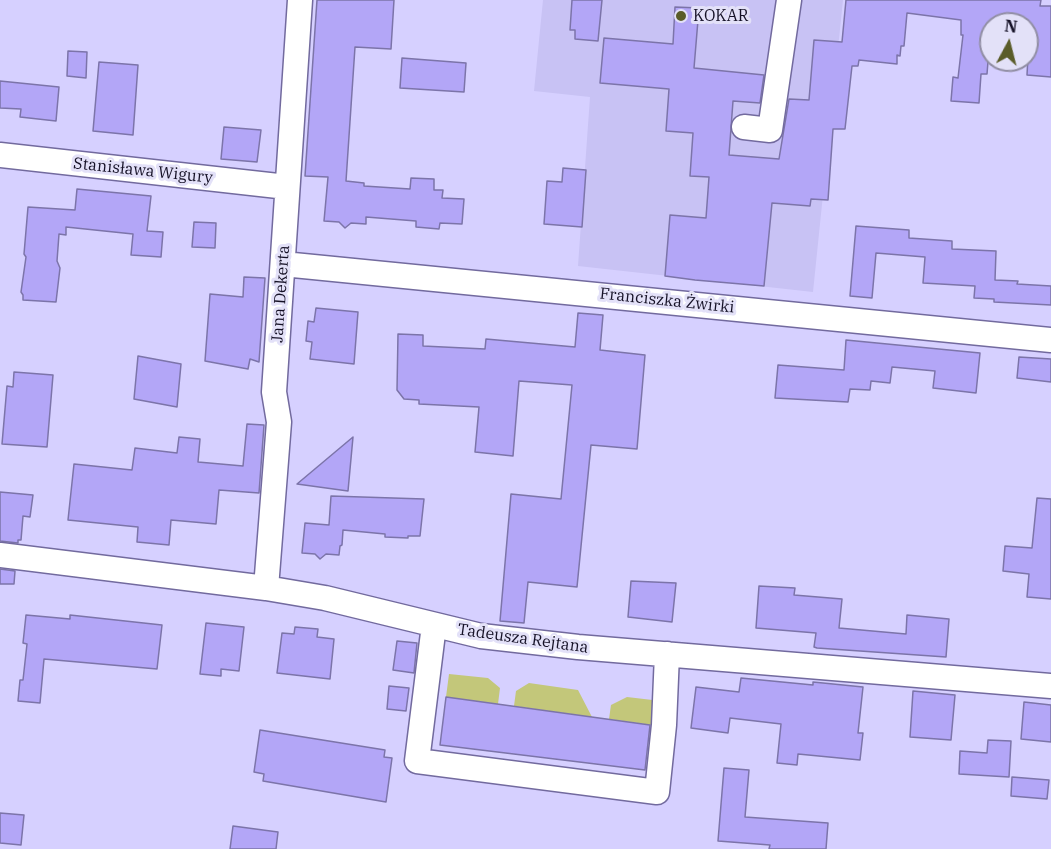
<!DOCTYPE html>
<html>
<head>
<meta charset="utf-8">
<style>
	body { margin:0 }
	#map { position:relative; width:1051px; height:849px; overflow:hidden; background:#d6d0ff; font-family:"IBM Plex Serif",serif }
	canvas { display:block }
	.north { position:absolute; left:979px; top:12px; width:60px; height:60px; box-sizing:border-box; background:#e3e1f8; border:2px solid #918ea4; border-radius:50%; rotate:7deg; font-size:16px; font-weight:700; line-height:24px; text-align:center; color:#151126 }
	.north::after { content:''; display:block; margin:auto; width:21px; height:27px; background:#5a5c29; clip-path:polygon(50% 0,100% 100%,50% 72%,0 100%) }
</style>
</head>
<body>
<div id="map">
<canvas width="1051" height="849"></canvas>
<div class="north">N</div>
</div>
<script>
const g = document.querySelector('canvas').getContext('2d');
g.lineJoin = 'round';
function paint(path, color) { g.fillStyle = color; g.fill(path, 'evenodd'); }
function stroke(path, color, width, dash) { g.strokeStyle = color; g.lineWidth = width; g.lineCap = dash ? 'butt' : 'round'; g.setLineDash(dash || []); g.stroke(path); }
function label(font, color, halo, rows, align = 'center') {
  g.font = font + ' "IBM Plex Serif",serif'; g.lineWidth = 6; g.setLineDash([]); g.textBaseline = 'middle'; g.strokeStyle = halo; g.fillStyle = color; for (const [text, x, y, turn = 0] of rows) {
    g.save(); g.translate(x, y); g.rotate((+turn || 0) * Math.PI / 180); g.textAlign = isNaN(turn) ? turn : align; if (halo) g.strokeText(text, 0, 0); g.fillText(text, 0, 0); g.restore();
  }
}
const built = new Path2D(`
	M543 0H843L813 292 578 266 590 97 534 91Z`);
const green = new Path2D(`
	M449 674 488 678 500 688 498 704 446 697Z
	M529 683 578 690 592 717 514 706 516 691Z
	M627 697 661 701 659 726 609 719 611 705Z`);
const building = new Path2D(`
	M317 0H394L391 49 355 47 346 181 364 183V186L410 189 411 178 434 179V190H443L442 198 464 199 462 224 440 223 439 229 416 227V221L366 217V224L351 223 345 228 339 222 324 221 328 177 305 176Z
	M572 0H602L598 41 575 39V30H570Z
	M846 0H1041L1040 6H1051V77L1027 75 1029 38H1027V24H991L987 74H981L979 103 951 101 953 77 958 78 963 35H961V20L907 13 904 46H901L900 56 897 55V64L859 60 858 66H852L845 129H833L828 200 811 199 810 206 772 203 764 286 695 280 665 276 670 215 706 218 709 177 690 176 693 133 666 131 669 89 600 83 604 38 673 44 675 7 699 8 694 68 764 75 760 103 733 101 729 155 779 159 789 99 809 100 814 40 842 42Z
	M68 51 87 52 86 78 67 76Z
	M402 58 466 63 464 92 400 88Z
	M99 62 138 65 133 135 93 131Z
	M0 81 59 87 56 121 20 117 21 109 0 108Z
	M224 127 261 130 257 162 221 159Z
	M563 168 586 170 582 227 544 224 547 181 562 182Z
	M77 189 151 196 147 231 163 232 161 257 131 255 133 234 66 227V235L59 234 57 261 60 268 56 302 23 300V295L21 292 26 257 24 254 28 207 75 210Z
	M194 222 216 223 215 248 192 247Z
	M856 226 909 230V238L952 241V249L996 251 995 280 1018 281 1017 284 1051 286V305L994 302V299L974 298 975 286 923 283 925 257 876 253 872 298 850 296Z
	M244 277 265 278 259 362 250 359 248 369 205 361 210 294 243 297Z
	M316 308 358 312 354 364 310 359 312 342 306 341 308 321 314 322Z
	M578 313 603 315 600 350 645 355 637 449 591 445 577 587 528 582 524 623 500 621 511 494 561 499 572 385 519 381 513 456 475 452 479 407 419 404V400L404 399 397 390 398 334 423 335V346L485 349 486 339 575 347Z
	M846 340 980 353 976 393 933 388 935 371 892 367 890 383 871 381 870 390 850 389 848 402 775 398 778 365 844 370Z
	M138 356 181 364 177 407 134 399Z
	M1019 357 1051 359V382L1017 378Z
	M14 372 53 375 47 447 2 444 7 386 13 387Z
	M247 424 264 425 259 493 219 490 216 524 171 520 169 545 137 542 138 527 68 520 74 464 132 470 135 448 177 453 179 437 200 439 198 462 243 466Z
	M353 437 348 491 297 484Z
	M0 492 33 495 30 517 23 516 21 540H18V543L0 541Z
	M331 496 424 499 420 536H408V538L385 537V534L343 530 342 545 340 546 339 555 326 554 320 559 315 554 302 553 305 523 329 525Z
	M1037 498 1051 499V599L1027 597 1029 574 1003 571 1005 546 1032 548Z
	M0 569 15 571 14 584H0Z
	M631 581 676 583 672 622 628 617Z
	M759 586 795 588 794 595 842 599 839 628 906 634 907 615 949 619 946 657 817 648 814 647 816 633 756 628Z
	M26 615 70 619V615L162 625 157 669 44 659 40 703 18 701 20 680H23L27 644 23 643Z
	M206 623 244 627 239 671 221 669V676L200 674Z
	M295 627 318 629 317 637 334 639 330 679 277 673 282 633 294 634Z
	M397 641 417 643 414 673 393 670Z
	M741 678 813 685V682L863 687 858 733H863L860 760 798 754 797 765 777 763 781 724 730 718 728 733 691 728 696 687 739 692Z
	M389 686 409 688 406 711 387 709Z
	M913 691 955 695 951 740 910 737Z
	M446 697 650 725 645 770 440 745Z
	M1024 702 1051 705V742L1021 739Z
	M260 730 385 750 384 757 392 758 386 802 263 781 264 774 254 772Z
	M988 740 1011 741 1009 777 959 774 960 751 987 753Z
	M724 768 749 770 745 817 828 823 826 849H769L770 845 718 841Z
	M1012 777 1049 780 1047 799 1011 796Z
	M0 813 24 815 21 845 0 843Z
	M233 826 278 832 276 849H230Z`);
const minor = new Path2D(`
	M744 127 770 130 789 0
	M0 155 287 187
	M283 264 1051 340
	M0 555 266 588 325 598 481 636 578 647 1051 686
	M266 588 279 422 274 392 300 0
	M434 625 417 761 657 792 664 725 667 654`);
const markers = [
	[681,16,6,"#5a5c29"]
];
const poiNames = [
	["KOKAR",693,16]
];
const streetNames = [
	["Stanisława Wigury",143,171,6],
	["Jana Dekerta",281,294,-86],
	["Franciszka Żwirki",667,301,6],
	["Tadeusza Rejtana",523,639,8]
];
paint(built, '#c8c2f4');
paint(green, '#c3c77a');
paint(building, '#b3a6f7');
stroke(building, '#7c74a9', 1.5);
stroke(minor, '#726a9e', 27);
stroke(minor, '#fff', 24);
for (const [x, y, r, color] of markers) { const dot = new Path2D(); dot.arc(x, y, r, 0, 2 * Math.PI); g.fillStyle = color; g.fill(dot); stroke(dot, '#e3e1f8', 2); }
label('16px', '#151126', '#e3e1f8', poiNames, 'left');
label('16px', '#151126', '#e3e1f8', streetNames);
</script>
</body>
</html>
